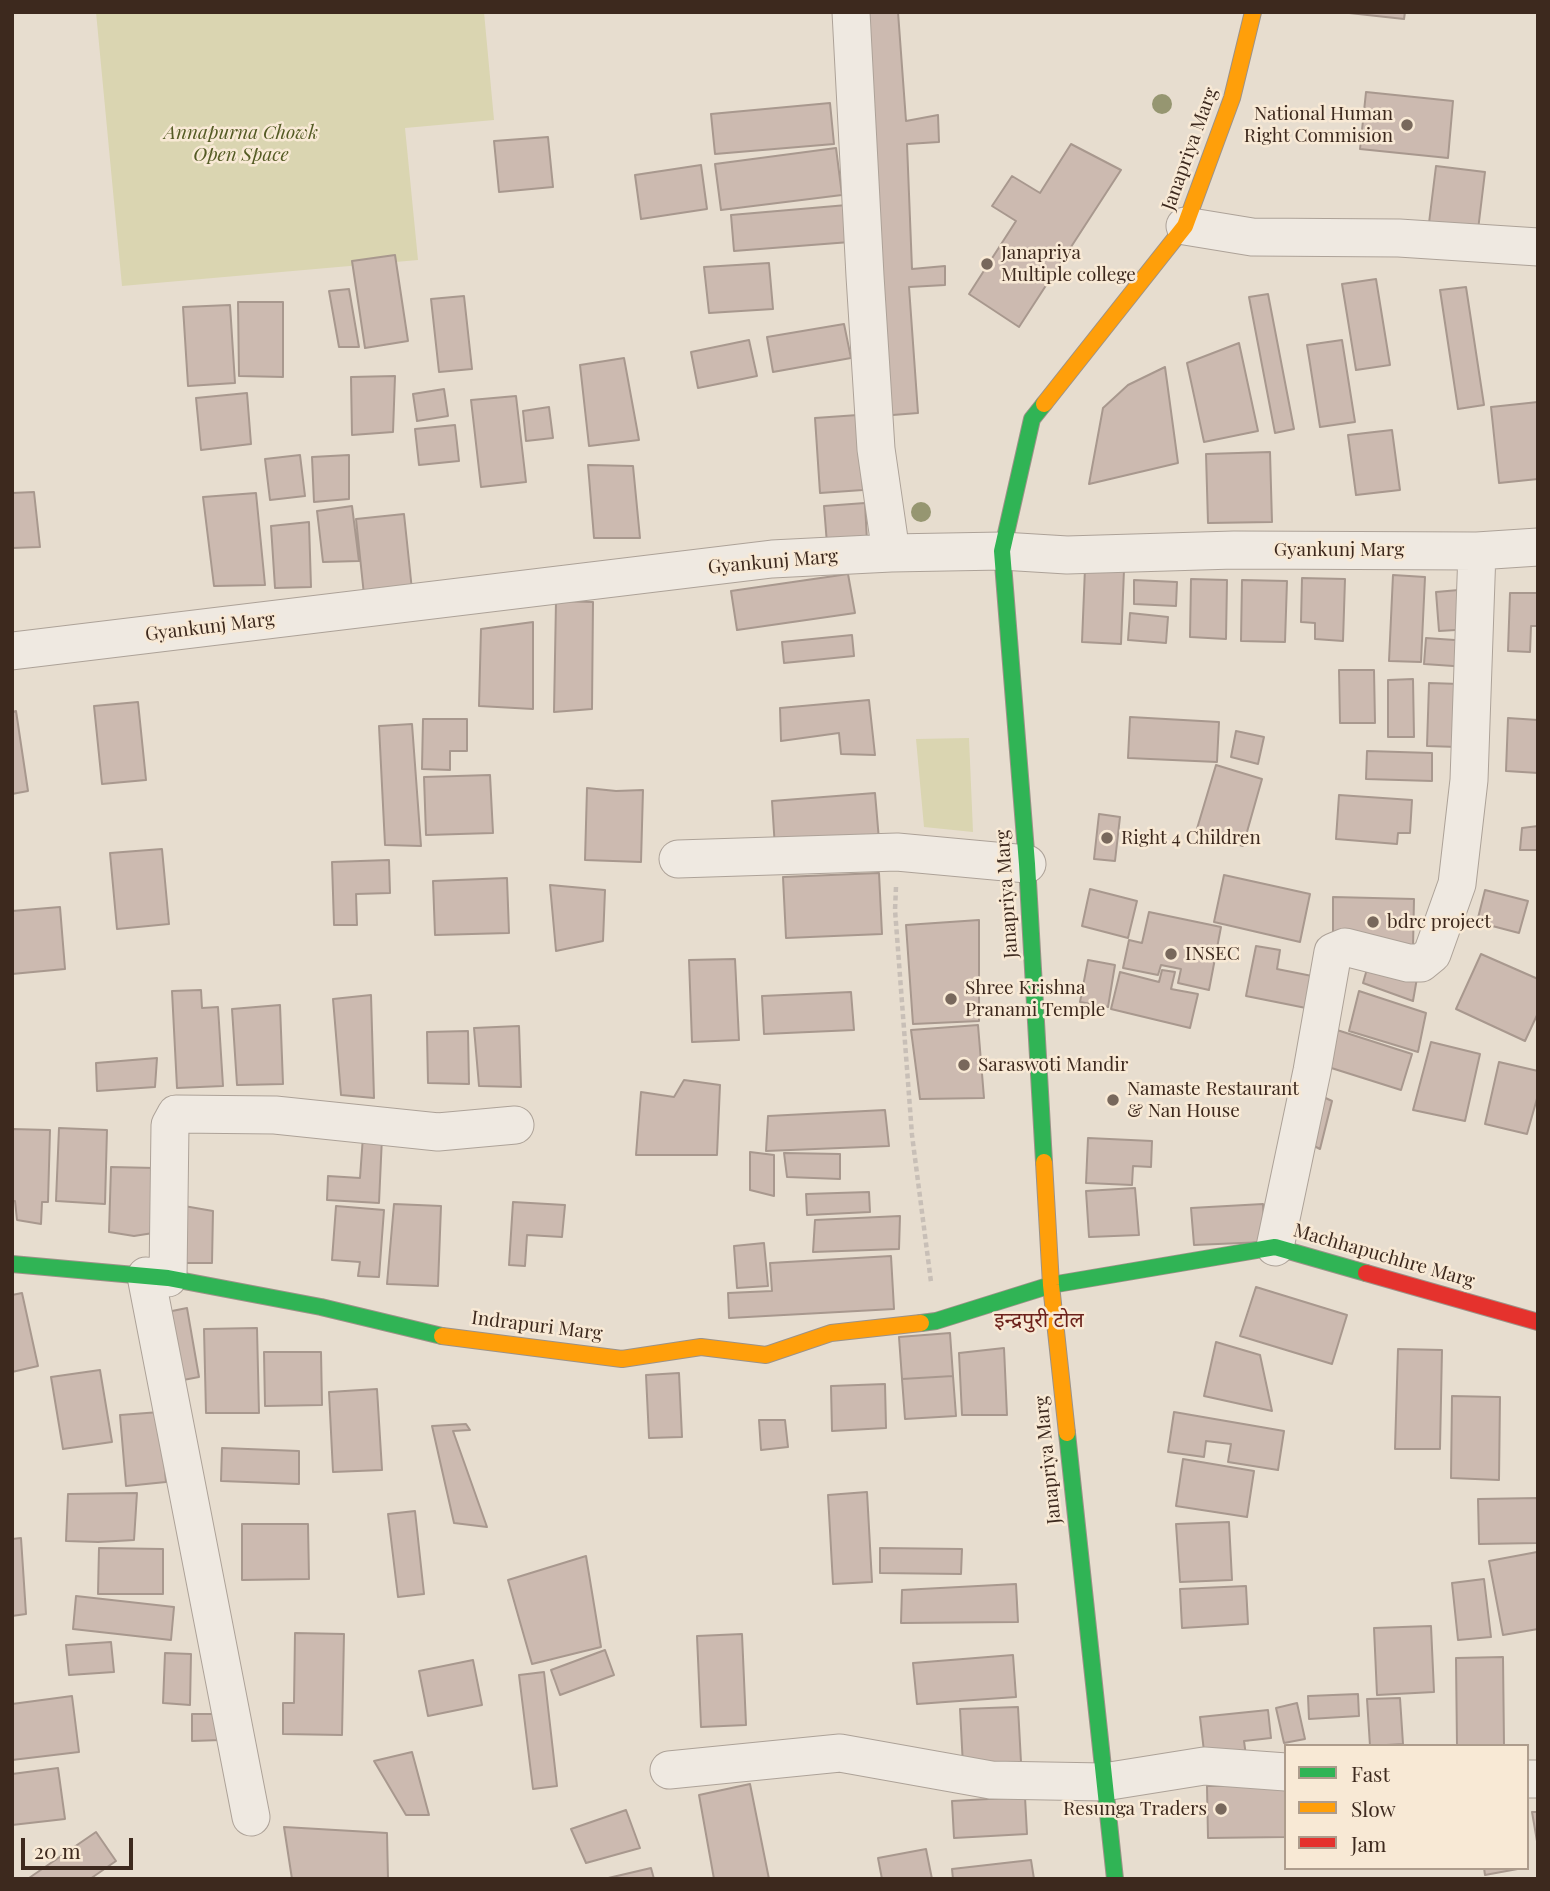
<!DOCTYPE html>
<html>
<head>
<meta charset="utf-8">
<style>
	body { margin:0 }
	#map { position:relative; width:1550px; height:1891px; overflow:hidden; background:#e7ddcf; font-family:"Playfair Display",serif }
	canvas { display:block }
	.frame { position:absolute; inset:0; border:14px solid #3d291e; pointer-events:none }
	.legend { position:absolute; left:1284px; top:1744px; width:245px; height:126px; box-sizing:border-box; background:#f8e9d5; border:2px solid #ad9c8c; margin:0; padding:9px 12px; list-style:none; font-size:21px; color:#3d291e }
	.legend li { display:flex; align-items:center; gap:14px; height:35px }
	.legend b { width:35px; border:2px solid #ad9c8c }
	.scale { position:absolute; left:21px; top:1838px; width:112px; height:32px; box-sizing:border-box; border:4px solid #3d291e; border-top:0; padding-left:9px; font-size:21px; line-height:24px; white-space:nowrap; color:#3d291e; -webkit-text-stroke:5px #f8e9d5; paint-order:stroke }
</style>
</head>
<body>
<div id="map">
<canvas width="1550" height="1891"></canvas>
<div class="frame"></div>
<ul class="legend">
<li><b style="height:9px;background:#30b455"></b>Fast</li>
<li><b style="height:9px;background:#ff9f0a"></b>Slow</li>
<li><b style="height:9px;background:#e5322d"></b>Jam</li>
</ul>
<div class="scale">20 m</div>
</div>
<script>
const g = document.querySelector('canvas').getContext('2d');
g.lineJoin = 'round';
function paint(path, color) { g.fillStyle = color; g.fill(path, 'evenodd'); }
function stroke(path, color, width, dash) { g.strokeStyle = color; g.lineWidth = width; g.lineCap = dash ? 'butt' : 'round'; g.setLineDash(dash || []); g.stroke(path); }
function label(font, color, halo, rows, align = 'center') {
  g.font = font + ' "Playfair Display","Noto Sans Devanagari",serif'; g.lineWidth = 5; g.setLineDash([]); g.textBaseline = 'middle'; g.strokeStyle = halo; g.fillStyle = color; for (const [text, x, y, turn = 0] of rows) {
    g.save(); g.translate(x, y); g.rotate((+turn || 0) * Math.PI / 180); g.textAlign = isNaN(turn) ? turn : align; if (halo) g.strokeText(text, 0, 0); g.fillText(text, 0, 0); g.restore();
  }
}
const green = new Path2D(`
	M96 12H484L494 120 405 128 418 260 122 286Z
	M969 738 973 832 924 827 916 739Z`);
const building = new Path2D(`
	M857 12H898L906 121 938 115 939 142 907 144 912 269 945 266V285L909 287 918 413 880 416Z
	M1340 12H1405L1404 19Z
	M1366 92 1453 101 1448 158 1360 149Z
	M830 103 834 144 715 154 711 114Z
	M548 137 553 187 499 192 494 141Z
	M1071 144 1121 170 1019 327 969 294 1016 221 992 206 1012 176 1040 193Z
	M836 148 842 195 721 210 715 164Z
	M701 165 707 209 641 219 635 175Z
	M1436 166 1485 172 1478 230 1429 223Z
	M847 205 850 242 734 251 731 215Z
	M395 255 408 341 365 348 352 261Z
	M769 263 773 309 709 313 704 267Z
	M1376 279 1390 365 1356 370 1342 284Z
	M1466 287 1484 405 1458 409 1440 290Z
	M349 289 359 347H339L329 291Z
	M1268 294 1294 429 1275 433 1249 297Z
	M464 296 472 369 439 372 431 299Z
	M238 302H283V377L239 376Z
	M230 305 235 383 188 386 183 307Z
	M844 324 851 358 773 372 767 337Z
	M749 340 757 376 698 388 691 352Z
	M1342 340 1355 422 1320 427 1307 345Z
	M1239 343 1258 431 1204 442 1187 363Z
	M624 358 639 440 589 446 580 365Z
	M1165 367 1178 463 1089 484 1103 408 1128 385Z
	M395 376 393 432 352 435 351 377Z
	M444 389 448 416 417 421 413 394Z
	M247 393 251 444 201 450 196 398Z
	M516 396 526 482 481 487 471 400Z
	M1538 402V479L1499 483 1491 407Z
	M549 407 553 438 526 441 523 411Z
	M858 415 863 490 820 493 815 418Z
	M455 425 459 461 419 465 415 429Z
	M1392 430 1400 490 1356 495 1348 435Z
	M1270 452 1272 522 1208 523 1206 454Z
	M300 455 305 496 270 500 265 459Z
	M349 455V499L314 502 312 457Z
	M588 465 633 466 640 538H594Z
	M34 492 40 547 12 548V493Z
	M256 493 265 585 214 586 203 497Z
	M865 503 867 541 827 544 824 506Z
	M352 506 359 561 323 562 317 511Z
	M404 514 412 590 364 595 356 519Z
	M309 522 311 587 275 588 271 526Z
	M1085 568 1124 570 1121 644 1082 642Z
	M848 574 855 613 737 630 731 591Z
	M1393 575 1425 577 1421 662 1389 661Z
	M1302 578 1345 579 1343 641 1315 639V623L1301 622Z
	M1191 579 1227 580 1226 639 1190 637Z
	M1134 580 1177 582 1176 606 1134 604Z
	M1242 580 1287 581 1285 642 1241 641Z
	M1470 589 1473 629 1439 631 1436 592Z
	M1510 593H1538V626H1531L1530 652 1508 651Z
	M556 601 593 602 592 709 554 712Z
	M1130 613 1168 617 1166 643 1128 640Z
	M533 622V709L479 706 481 629Z
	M852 635 854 656 784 663 782 642Z
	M1426 638 1469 641 1468 667 1424 664Z
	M1339 670H1374L1375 723H1340Z
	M1413 679 1414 737H1388V680Z
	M1429 683 1460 684 1458 747 1427 746Z
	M869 700 875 755 841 754 839 733 781 741 780 708Z
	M138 702 146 780 102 784 94 706Z
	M16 711 28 791 12 794V712Z
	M1130 717 1219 722 1217 762 1128 758Z
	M1508 718 1538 720V773L1506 771Z
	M423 719H467V751H450V770L422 769Z
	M412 724 421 846 385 845 379 726Z
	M1236 731 1264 737 1258 764 1231 757Z
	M1367 751 1432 753V781L1366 779Z
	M1216 765 1262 779 1243 846 1196 832Z
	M490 775 493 833 426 835 424 777Z
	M587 788 616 791 643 790 641 862 585 860Z
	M875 793 879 840 775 848 772 801Z
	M1339 795 1412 800 1410 833H1398L1397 844 1336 839Z
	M1099 814 1120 817 1115 861 1094 859Z
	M1538 826V850H1520L1522 828Z
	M162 849 169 924 117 929 110 853Z
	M389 860 390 893 356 894 357 925H334L332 862Z
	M879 873 882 934 786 938 783 877Z
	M1224 875 1310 894 1300 942 1214 922Z
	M507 878 509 933 435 935 433 881Z
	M550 885 605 890 603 941 556 951Z
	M1090 889 1137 901 1128 938 1082 926Z
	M1485 890 1528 901 1519 933 1477 922Z
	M1333 897 1414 899 1413 948 1333 945Z
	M60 907 65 969 12 974V911Z
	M1149 912 1221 927 1209 990 1178 983 1181 969 1161 965 1158 975 1123 968 1129 940 1142 943Z
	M979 920V1021L913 1024 906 925Z
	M1256 946 1280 950 1277 969 1312 976 1306 1008 1246 996Z
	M1481 954 1538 979V1013L1525 1041 1456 1009Z
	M735 959 739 1040 692 1042 689 960Z
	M1088 960 1115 965 1108 1007 1080 1002Z
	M1369 962 1417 978 1413 1001 1363 983Z
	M1162 970 1175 972 1171 989 1198 994 1190 1028 1111 1009 1120 972 1159 982Z
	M201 990 202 1008 218 1007 223 1086 177 1088 172 991Z
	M1359 991 1426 1013 1418 1052 1349 1031Z
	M851 992 854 1030 764 1034 762 996Z
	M371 995 374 1098 341 1095 333 999Z
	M280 1005 283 1084 237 1085 232 1009Z
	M978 1025 984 1098 920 1099 911 1030Z
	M519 1026 521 1087 479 1086 474 1028Z
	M1337 1030 1412 1054 1401 1090 1325 1066Z
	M468 1031 469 1084 428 1083 427 1032Z
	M1431 1042 1480 1054 1465 1121 1413 1110Z
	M157 1058 155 1087 97 1091 96 1063Z
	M1499 1062 1538 1071V1095L1527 1134 1485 1124Z
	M684 1080 720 1085 717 1155H636L641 1092 674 1097Z
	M1319 1095 1332 1101 1320 1149 1308 1143Z
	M885 1110 889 1146 766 1151 768 1116Z
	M59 1128 107 1130 105 1204 56 1201Z
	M12 1129 50 1130 48 1202H42L41 1224 17 1220 15 1201H12Z
	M363 1136 382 1137 379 1203 327 1200 328 1176 360 1178Z
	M1088 1138 1152 1141 1151 1167 1133 1166 1132 1185 1086 1183Z
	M750 1152 774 1155V1196L750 1190Z
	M784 1153 840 1154V1179L787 1177Z
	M111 1167 155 1168 153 1233 134 1236 109 1232Z
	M1135 1188 1139 1235 1089 1237 1086 1191Z
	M869 1192 870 1212 807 1215 806 1194Z
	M513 1202 565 1205 562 1237 527 1235 525 1266 509 1265Z
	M394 1204 441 1206 438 1286 387 1284Z
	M1263 1204 1265 1242 1194 1245 1191 1208Z
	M184 1206 213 1211 212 1263H179Z
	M336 1206 384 1210 379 1277 358 1276 360 1262 332 1260Z
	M900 1216 899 1249 813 1252 815 1220Z
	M764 1243 768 1286 737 1288 734 1246Z
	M891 1256 894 1309 729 1318 728 1293 772 1291 770 1263Z
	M1256 1287 1347 1315 1332 1364 1240 1336Z
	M22 1293 38 1366 12 1372V1295Z
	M187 1308 199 1377 178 1381 167 1312Z
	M257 1328 259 1413H206L204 1329Z
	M950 1333 953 1376 902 1379 899 1337Z
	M1216 1342 1260 1355 1272 1411 1204 1396Z
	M1004 1348 1007 1415H962L959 1353Z
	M1398 1349 1442 1350 1440 1449H1395Z
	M264 1352H321L322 1405 265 1406Z
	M100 1370 112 1442 63 1449 51 1377Z
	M679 1373 682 1437 649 1438 646 1375Z
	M953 1376 956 1416 905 1419 902 1379Z
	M885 1384 886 1428 832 1431 831 1386Z
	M377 1389 382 1470 333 1472 329 1392Z
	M1452 1396 1500 1397 1499 1480 1451 1478Z
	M160 1412 166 1482 126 1486 120 1415Z
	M1174 1412 1284 1431 1278 1470 1228 1462 1231 1444 1206 1441 1204 1457 1168 1452Z
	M759 1420H785L788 1447 761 1450Z
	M466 1424 470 1430 453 1431 487 1527 454 1523 432 1426Z
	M222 1448 299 1451V1484L221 1481Z
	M1183 1459 1254 1471 1247 1517 1176 1506Z
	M867 1492 872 1582 833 1584 828 1495Z
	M137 1493 134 1540 98 1542 66 1541 68 1494Z
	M1538 1498V1543L1479 1544 1478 1499Z
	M415 1511 424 1594 398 1597 388 1514Z
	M1229 1522 1232 1580 1180 1582 1176 1524Z
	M242 1524H308L309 1579 242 1580Z
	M21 1538 26 1614 12 1616V1539Z
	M99 1548 163 1549V1594H98Z
	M880 1548 962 1549 961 1574 880 1573Z
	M1537 1552 1538 1629 1503 1635 1489 1561Z
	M586 1556 601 1647 532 1664 508 1580Z
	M1484 1579 1491 1637 1458 1640 1452 1583Z
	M1016 1584 1018 1622 901 1623 902 1590Z
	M1246 1586 1248 1624 1182 1628 1180 1589Z
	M76 1596 174 1607 171 1640 73 1629Z
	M1431 1626 1434 1692 1377 1695 1374 1628Z
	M295 1633 344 1634 342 1735 283 1734V1703H294Z
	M742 1634 746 1725 701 1727 697 1636Z
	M111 1642 114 1672 69 1675 66 1645Z
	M605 1650 614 1675 560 1695 551 1670Z
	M165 1653 191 1654 190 1705 163 1703Z
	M1013 1655 1016 1697 917 1704 913 1663Z
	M1503 1657 1504 1746H1457L1456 1658Z
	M473 1660 482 1705 428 1716 419 1671Z
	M544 1672 557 1786 533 1789 519 1675Z
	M1358 1694 1359 1716 1309 1719 1308 1696Z
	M72 1696 79 1752 12 1760V1704Z
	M1400 1698 1403 1744 1370 1746 1367 1699Z
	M1297 1703 1305 1739 1284 1743 1276 1708Z
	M1018 1707 1021 1762 963 1766 960 1709Z
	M1268 1710 1271 1738 1244 1741 1246 1756 1205 1760 1200 1717Z
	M192 1714H221V1740L192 1741Z
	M412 1752 429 1815H406L374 1761Z
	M58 1768 65 1819 12 1825V1774Z
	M750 1784 769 1879H714L699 1795Z
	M1286 1785V1837L1208 1838 1207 1786Z
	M1025 1797 1027 1834 954 1838 952 1801Z
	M626 1810 640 1848 586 1863 571 1829Z
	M1532 1812H1538V1847Z
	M284 1827 387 1833 388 1879H292Z
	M96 1832 116 1861 90 1879H30L29 1878Z
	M926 1849 932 1879H882L878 1858Z
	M1031 1860 1034 1879H953L952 1869Z
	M651 1868 654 1879H604Z
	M1484 1868H1523L1485 1875Z`);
const path = new Path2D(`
	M896 887 895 910 912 1135 931 1282`);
const street = new Path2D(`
	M851 12 865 276 876 449 891 553
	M1185 226 1252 237 1399 238 1538 247
	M12 651 772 559 891 553 1002 551 1067 555 1234 550 1477 551 1538 547
	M678 859 897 852 1027 864
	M1275 1247 1312 1071 1333 952 1345 947 1408 963H1421L1432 954 1457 884 1469 780 1477 551
	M146 1276 251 1817
	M168 1278 170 1125 176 1114 275 1115 438 1132 515 1125
	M669 1770 840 1753 991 1780 1104 1782 1204 1766 1286 1772
	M1527 1779H1538`);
const fast = new Path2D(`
	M1044 1162 1027 864 1002 551 1032 419 1044 404
	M12 1264 168 1278 321 1307 442 1336
	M921 1323 936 1321 1051 1285 1275 1247 1366 1273
	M1067 1433 1115 1879`);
const slow = new Path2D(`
	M1044 404 1185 226 1232 98 1253 12
	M1044 1162 1051 1285 1067 1433
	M442 1336 622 1359 701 1347 766 1355 831 1333 921 1323`);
const jam = new Path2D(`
	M1366 1273 1538 1322`);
const trees = [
	[1162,104],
	[921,512]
];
const markers = [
	[1407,125,7,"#78685c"],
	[987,264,7,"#78685c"],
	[1107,838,7,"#78685c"],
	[1373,922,7,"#78685c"],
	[1171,954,7,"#78685c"],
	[951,999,7,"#78685c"],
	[964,1065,7,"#78685c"],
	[1113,1100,7,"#78685c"],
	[1221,1809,7,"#78685c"]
];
const poiNames = [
	["National Human",1393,114,"right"],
	["Right Commision",1393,136,"right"],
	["Janapriya",1001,253],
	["Multiple college",1001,275],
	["Right 4 Children",1121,838],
	["bdrc project",1387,922],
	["INSEC",1185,954],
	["Shree Krishna",965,988],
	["Pranami Temple",965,1010],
	["Saraswoti Mandir",978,1065],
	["Namaste Restaurant",1127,1089],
	["& Nan House",1127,1111],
	["Resunga Traders",1207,1809,"right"]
];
const parkNames = [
	["Annapurna Chowk",241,133],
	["Open Space",241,155]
];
const streetNames = [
	["Janapriya Marg",1190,149,-70],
	["Gyankunj Marg",1339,550],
	["Gyankunj Marg",773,562,-5],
	["Gyankunj Marg",210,627,-7],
	["Janapriya Marg",1007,894,-94],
	["Machhapuchhre Marg",1384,1256,16],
	["Indrapuri Marg",537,1326,7],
	["Janapriya Marg",1048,1460,-96]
];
const neighbourhoodNames = [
	["इन्द्रपुरी टोल",1039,1320]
];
paint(green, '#dad5b1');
paint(building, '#ccbab0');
stroke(building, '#a8988e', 2);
stroke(street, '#ada298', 39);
stroke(fast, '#9c9288', 18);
stroke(slow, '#9c9288', 18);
stroke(jam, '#9c9288', 18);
stroke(path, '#c8bfb7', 4.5, [5, 3.5]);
stroke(street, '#efe9e1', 37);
stroke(fast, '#30b455', 16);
stroke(slow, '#ff9f0a', 16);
stroke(jam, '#e5322d', 16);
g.fillStyle = '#969671';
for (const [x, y] of trees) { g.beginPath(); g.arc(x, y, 10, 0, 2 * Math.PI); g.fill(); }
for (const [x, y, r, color] of markers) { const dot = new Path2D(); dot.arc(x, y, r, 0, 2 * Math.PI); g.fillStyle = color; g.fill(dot); stroke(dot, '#f8e9d5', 2.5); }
label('19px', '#3d291e', '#f8e9d5', poiNames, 'left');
label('italic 19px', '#545b24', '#f8e9d5', parkNames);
label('19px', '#3d291e', '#f8e9d5', streetNames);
label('21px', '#6c211b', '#f8e9d5', neighbourhoodNames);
</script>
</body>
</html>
